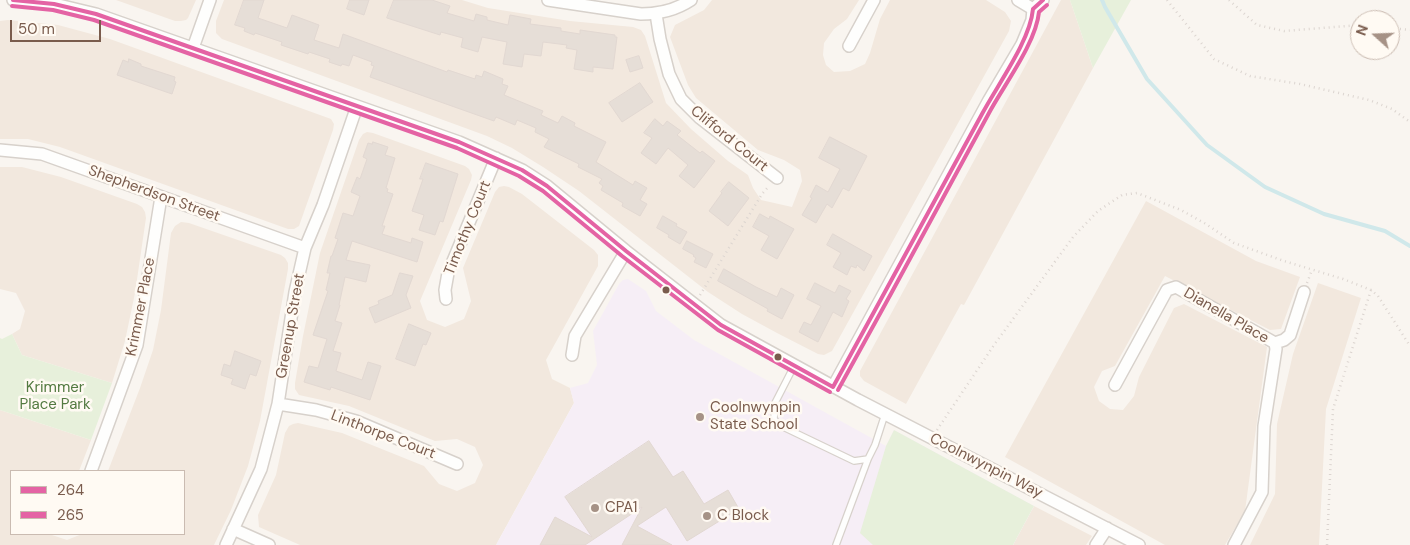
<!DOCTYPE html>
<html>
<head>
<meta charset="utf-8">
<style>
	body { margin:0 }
	#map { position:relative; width:1410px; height:545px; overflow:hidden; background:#f9f5f0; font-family:"DM Sans",sans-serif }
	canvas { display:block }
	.legend { position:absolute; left:10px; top:470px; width:175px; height:65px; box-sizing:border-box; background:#fffaf3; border:1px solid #cabbb1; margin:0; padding:6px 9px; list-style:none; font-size:15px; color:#7a5c4d }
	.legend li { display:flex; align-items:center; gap:10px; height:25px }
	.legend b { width:25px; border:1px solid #cabbb1 }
	.north { position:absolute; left:1350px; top:10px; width:50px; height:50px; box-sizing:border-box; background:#fffaf3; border:1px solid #cabbb1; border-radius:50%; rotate:290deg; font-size:14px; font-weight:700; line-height:20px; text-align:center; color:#7a5c4d }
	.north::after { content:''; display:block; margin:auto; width:18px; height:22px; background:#a69286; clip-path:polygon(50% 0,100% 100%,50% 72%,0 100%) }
	.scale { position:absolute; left:10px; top:20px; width:91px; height:22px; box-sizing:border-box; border:2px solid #7a5c4d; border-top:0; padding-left:6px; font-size:15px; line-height:18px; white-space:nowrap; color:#7a5c4d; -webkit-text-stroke:4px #fffaf3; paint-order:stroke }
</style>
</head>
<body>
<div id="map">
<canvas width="1410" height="545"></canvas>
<ul class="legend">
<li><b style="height:6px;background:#e463a4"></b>264</li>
<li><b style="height:6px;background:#e463a4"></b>265</li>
</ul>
<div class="north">N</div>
<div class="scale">50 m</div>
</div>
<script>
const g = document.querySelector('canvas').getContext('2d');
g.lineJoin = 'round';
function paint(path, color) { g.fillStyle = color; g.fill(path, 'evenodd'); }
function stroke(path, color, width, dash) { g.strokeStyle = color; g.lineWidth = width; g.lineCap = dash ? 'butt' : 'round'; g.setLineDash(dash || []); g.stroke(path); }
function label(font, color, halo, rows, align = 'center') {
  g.font = font + ' "DM Sans",sans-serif'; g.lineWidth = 5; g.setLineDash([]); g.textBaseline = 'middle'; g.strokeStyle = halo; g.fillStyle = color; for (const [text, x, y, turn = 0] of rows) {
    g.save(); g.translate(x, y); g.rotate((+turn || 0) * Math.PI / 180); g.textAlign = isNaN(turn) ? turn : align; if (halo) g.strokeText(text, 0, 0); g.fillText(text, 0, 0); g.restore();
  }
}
const residential = new Path2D(`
	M116 0H196L188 18 186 20 181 21H175Z
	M224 0H462L488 8 570 21 633 27 641 30 645 36 666 103 691 129 728 161 748 175 753 188 761 200 792 207 802 181 800 170 784 160 758 150 696 98 688 85 670 37 675 25 704 10 712 0H859L847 19 834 29 824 43 823 55 826 65 834 72 850 71 865 64 870 53 880 19 890 0H986L1005 12 1011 21 1009 31 832 351 824 355 818 354 777 333 742 314 708 292 579 191 543 167 512 148 487 136 222 39 216 33V21Z
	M1061 0H1070L1093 68 964 305 961 304 906 404 864 381 860 376V371Z
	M8 20 58 25 110 39 331 119 334 124 333 130 299 226 294 229H288L60 147 28 139H0V21Z
	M367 132 373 133 465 166 469 169 472 175 471 180 420 301 427 320 445 327 464 319 471 301 463 268 495 192 499 187 504 186 509 187 522 194 594 250 598 255V266L546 360 552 379 570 388 574 403 496 545H300L259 527 258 515 276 475 285 433 289 426 293 424 298 423 342 433 424 466 439 484 457 491 475 483 483 465 475 447 457 439 435 441 349 406 299 395 295 389V383L303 336 320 253 359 140 363 134Z
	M0 167H22L61 177 137 204 142 207 145 212 146 218 135 293 125 341 112 383 22 355 12 334 20 329 25 311 16 293 0 289Z
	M1146 201 1256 261 1300 277 1281 329 1270 330 1165 276 1115 366 1102 371 1094 387 1099 401 1110 409 1123 410 1134 396 1139 377 1174 308 1184 304 1267 347 1245 511 1225 545H1165L1005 457Z
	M181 222 189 223 281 255 285 258 288 263V269L260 421 248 466 231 510 214 545H0V410L91 440 79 471H11V534H49L67 540 82 534H184V471H108L140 388 153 350 161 310 171 233 175 226Z
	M1318 283 1361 298 1326 409 1319 545H1250L1275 494 1277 424 1293 354Z
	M1034 506 1092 536 1086 545H1013Z`);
const education = new Path2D(`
	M628 279 646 291 656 311 694 340 886 446 894 430 1034 506 1013 545H496L574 403 570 388 588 383 597 365 593 331 619 284 623 280Z`);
const green = new Path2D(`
	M1070 0H1131L1093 68Z
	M12 334 22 355 112 383 91 440 0 410V338L2 339Z
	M894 430 1034 506 1013 545H873L860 533 886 446Z`);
const stream = new Path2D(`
	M1102 0 1105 7 1147 79 1207 145 1265 187 1324 214 1385 231 1410 246`);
const building = new Path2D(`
	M244 0H264L258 18 287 28 292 15 319 25 314 40 339 48 343 34 447 72 448 70 475 79 476 75 482 77 484 71 503 79 502 84 508 86 504 95 543 111 541 115 558 123 562 116 575 123 574 126 606 142 596 162 633 185 635 181 647 188 640 200 647 204 640 216 622 206 623 203 601 190 603 186 599 183 602 179 578 167 579 164 544 147 549 139 535 132 536 128 517 120 515 125 496 117 494 121 370 77 374 66 371 65 372 62 353 55 349 66 342 64 341 66 329 62 330 59 309 52 308 54 281 45 282 42 255 33 254 35 244 31 245 28 235 25Z
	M350 0H369L364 15 347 9Z
	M394 0H432L450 6 447 13 474 21 476 14 487 17V20L508 25 510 15 531 19 530 24 561 28V31L580 34V30L615 35V37H617L613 69 593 67V72L574 69 577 50 566 48 567 45 543 42 541 56 524 54 522 67 503 64 507 42 482 37 478 52 461 47 463 38 441 32 440 35 387 18Z
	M639 56 643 68 630 72 626 60Z
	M129 59 141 64V66L175 77 174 81 176 82 172 94 117 75 123 60 128 62Z
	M640 83 653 102 622 122 609 103Z
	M655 119 663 126 667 121 681 131 677 135 700 153 702 151 715 161 694 188 679 176 688 165 668 148 656 164 641 153 652 138 644 133Z
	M830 137 867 156 849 191 843 188 832 208 827 204 816 223 802 215 812 198 810 197 816 185 828 192 840 169 819 158Z
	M373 142 388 147 385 155 395 158 386 188 388 189 387 192 393 194 382 226H385L382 234 411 243 412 238 423 242 417 262 352 241 346 260 370 265 366 282 345 277 339 305H340L335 321 342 323 333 351 341 353 336 371 362 380 368 362 381 366 370 400 331 387 330 390 304 382 309 366 318 368 327 339 313 335 328 291 326 290 330 273H327L331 256H332L338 239 335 238 343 213 353 216 360 196 351 192 357 177 360 179 367 159 363 157 368 143 372 144Z
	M426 163 458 174 443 222 440 221 435 235 419 230 424 215 412 211 423 179H420Z
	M729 182 749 198 728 226 709 211 722 193 721 192Z
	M760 214 769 219 770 216 794 229 777 259 761 250 769 236 753 227Z
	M663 216 677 224 676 226 687 232 680 244 668 237 669 235 657 228Z
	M833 234 872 256 864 271 857 265 856 268 851 266 847 275 833 267 841 253 827 245Z
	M687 241 713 254 706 268 694 262 696 258 693 256 694 255 683 249Z
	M724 269 756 287 777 297 781 288 794 295 782 319 767 311 768 309 718 281Z
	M400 273 413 276 406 295 411 308 375 323 369 308 379 304 378 301 392 295Z
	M815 283 835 293 839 285 851 291 846 299 849 301 842 317 833 312 818 342 799 332 804 322 811 325 821 306 807 299Z
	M409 324 431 333 426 345 423 344 415 366 396 359Z
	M235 351 261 361 256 376 250 374 245 389 231 384 233 379 221 375 224 364 230 366Z
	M649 441 673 477 683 471 704 504 728 490 739 509 687 541 666 507 637 526 672 545H622L642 507 585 545H540L555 517 592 537 565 497Z`);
const path = new Path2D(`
	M1167 0 1214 59 1250 76 1300 84 1369 100 1392 109 1410 122
	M1229 0 1257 25 1284 31 1360 25
	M1390 28 1410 30
	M1307 283 1312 270
	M700 295 762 194 769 186
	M937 430 994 345 1073 237 1098 211 1122 195 1137 193 1181 210 1206 224 1234 243 1284 261 1343 279 1371 290 1378 296 1410 346
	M1327 545 1333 409 1371 290`);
const lane = new Path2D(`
	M794 366 775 403 774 419 779 425 854 461 868 459
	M836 545 868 459 875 445 885 414`);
const street = new Path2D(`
	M13 0 54 4 96 14 459 142 522 170 547 186 626 251 721 325 858 400 1139 545
	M548 0 641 14C659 14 676 10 691 0
	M1018 0 1033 9
	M656 14 660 39 669 74 681 99 700 118 777 178
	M849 46 874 0
	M193 48 210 0
	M0 150 42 154 305 248
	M446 299 445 290 448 273 496 158
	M1275 343 1284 340 1290 335 1304 292
	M572 355 575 336 626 251
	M1115 385 1167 290 1176 287 1275 343 1276 349 1264 426 1262 492 1234 545
	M833 387 989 100 1022 44 1032 20 1033 9 1043 0
	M278 404 316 410 356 421 457 464
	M91 471 137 345 161 197
	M233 529 269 545
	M226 545 261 469 278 404 295 292 305 248 323 205 357 106
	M1096 545 1107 528`);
const bus1 = new Path2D(`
	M13 0 54 4 96 14 459 142 522 170 547 186 626 251 721 325 833 387
	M833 387C883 296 932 205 982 114 998 84 1030 41 1033 9L1043 0`);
const bus2 = new Path2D(`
	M12 6 53 10 94 20 457 148 519 176 543 191 622 256 718 330 830 392
	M838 390C889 298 939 206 989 113 1004 85 1036 43 1039 12L1047 5`);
const markers = [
	[666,290,4.5,"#7a5c4d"],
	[778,357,4.5,"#7a5c4d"],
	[700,417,5,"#a69286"],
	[595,508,5,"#a69286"],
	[707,516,5,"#a69286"]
];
const streetNames = [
	["Clifford Court",729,139,39],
	["Shepherdson Street",154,194,20],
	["Timothy Court",468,228,-68],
	["Krimmer Place",141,307,-79],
	["Dianella Place",1226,316,30],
	["Greenup Street",291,326,-80],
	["Linthorpe Court",383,435,21],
	["Coolnwynpin Way",986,466,27]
];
const parkNames = [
	["Krimmer",55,388],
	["Place Park",55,405]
];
const poiNames = [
	["Coolnwynpin",710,408],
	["State School",710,425],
	["CPA1",605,508],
	["C Block",717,516]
];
paint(residential, '#f2e8de');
paint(education, '#f6eef6');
paint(green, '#e7f0db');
stroke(stream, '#d0e8ea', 4);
paint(building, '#e6ded7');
stroke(building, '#e2d8d2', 1);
stroke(lane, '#d7d1cb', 8);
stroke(street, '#d7d1cb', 14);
stroke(path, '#dcd5d0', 2.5, [1, 4]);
stroke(lane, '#fefefd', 5.5);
stroke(street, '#fefefd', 11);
stroke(bus1, '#e463a4', 4);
stroke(bus2, '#e463a4', 4);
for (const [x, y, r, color] of markers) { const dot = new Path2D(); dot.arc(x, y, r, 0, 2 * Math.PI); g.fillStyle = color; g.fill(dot); stroke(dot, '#fffaf3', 2); }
label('15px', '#7a5c4d', '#fffaf3', streetNames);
label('15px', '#537a41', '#fffaf3', parkNames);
label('15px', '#7a5c4d', '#fffaf3', poiNames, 'left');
</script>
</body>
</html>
